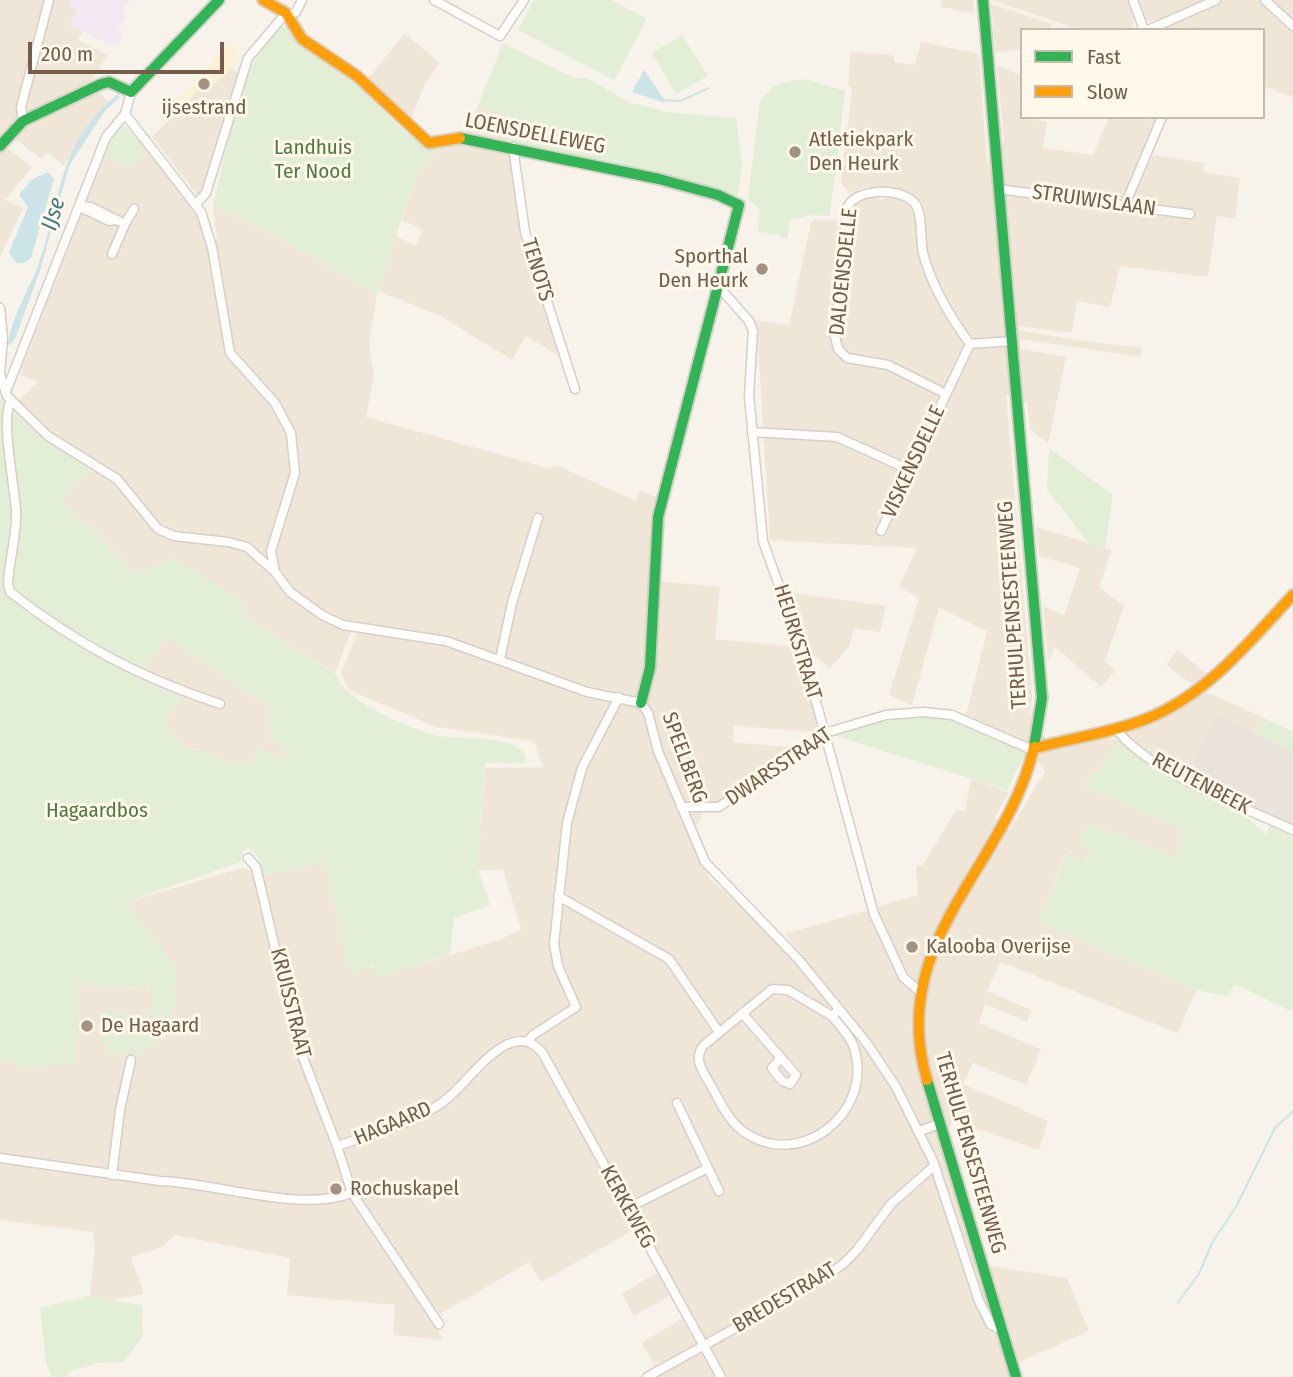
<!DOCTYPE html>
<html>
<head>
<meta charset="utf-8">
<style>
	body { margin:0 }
	#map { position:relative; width:1293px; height:1377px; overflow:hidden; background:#f7f3ea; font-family:"Fira Sans Condensed",sans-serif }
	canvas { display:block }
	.legend { position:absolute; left:1020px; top:28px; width:245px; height:91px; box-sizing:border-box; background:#fff8eb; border:2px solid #c8baab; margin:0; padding:9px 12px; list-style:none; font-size:21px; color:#765c4a }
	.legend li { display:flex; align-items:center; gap:14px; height:35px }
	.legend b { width:35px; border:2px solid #c8baab }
	.scale { position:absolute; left:28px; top:42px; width:196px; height:32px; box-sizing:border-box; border:4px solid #765c4a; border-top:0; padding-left:9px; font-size:21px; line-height:24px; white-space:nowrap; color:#765c4a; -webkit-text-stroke:5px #fff8eb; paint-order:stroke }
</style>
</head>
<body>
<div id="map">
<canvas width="1293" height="1377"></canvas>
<ul class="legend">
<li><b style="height:9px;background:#30b455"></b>Fast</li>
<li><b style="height:9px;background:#ff9f0a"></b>Slow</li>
</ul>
<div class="scale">200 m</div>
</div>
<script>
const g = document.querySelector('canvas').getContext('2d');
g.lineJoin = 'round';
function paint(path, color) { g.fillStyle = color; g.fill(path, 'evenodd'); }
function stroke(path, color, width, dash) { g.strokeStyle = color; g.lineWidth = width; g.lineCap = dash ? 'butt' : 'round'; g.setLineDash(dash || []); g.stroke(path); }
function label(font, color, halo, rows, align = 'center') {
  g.font = font + ' "Fira Sans Condensed",sans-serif'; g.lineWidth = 6; g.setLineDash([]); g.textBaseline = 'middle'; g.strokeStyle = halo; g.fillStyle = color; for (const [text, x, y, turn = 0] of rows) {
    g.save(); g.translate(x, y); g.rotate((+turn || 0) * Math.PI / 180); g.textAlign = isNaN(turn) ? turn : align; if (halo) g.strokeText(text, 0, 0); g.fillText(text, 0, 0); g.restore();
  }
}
const residential = new Path2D(`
	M0 0H71L78 10 70 25 83 32 78 40 108 55 91 81 70 91 75 101 98 91 109 102 83 133 64 166 48 153 41 159 14 138 6 147 32 167 5 200 23 208 0 258Z
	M942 0H973L974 13 941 7Z
	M991 0H1293V97L1263 86V30H1161L1157 21H1148L1143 16 1134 19 1132 30H1080Z
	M991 4 1052 24 1050 30H1022V50L995 52Z
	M405 33 440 63 425 84 410 122 368 79Z
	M921 42 979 54 987 164 1004 143 997 66 1022 75V117L1047 122 1042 148 1093 155 1109 117H1157L1128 185 1137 189 1153 155 1205 163 1203 172 1240 178 1235 219 1217 216 1208 277 1120 266 1110 307 1077 301 1072 333 1019 326V330L1071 339 1142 348 1141 357 1020 339 1021 349 1066 357 1048 444 1030 429 1027 403 1006 394 1032 693 1031 724 1055 747 1106 736 1119 741 1098 771 1082 785 1184 830 1175 858 1090 851 1085 862 1065 855 1039 922 1196 990 1178 1033 1001 962 987 991 1032 1010 1027 1022 985 1004 979 1023 1041 1049 1026 1085 973 1063 963 1084 1048 1121 1039 1150 953 1121 949 1127 989 1266 1067 1278 1089 1331 1017 1363 1021 1377H654L655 1366 642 1343 682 1318 692 1337 701 1332 672 1279 664 1284 670 1295 634 1316 622 1294 658 1272 634 1230 541 1282 529 1262 440 1314 432 1303 426 1308 443 1340 393 1335 395 1305 287 1295 290 1258 175 1235 163 1247 131 1257 144 1294 89 1304 95 1248 93 1232 0 1220V1057L22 1068 76 985 146 988 152 993 155 1005 150 1049 155 1047 168 1032 126 902 242 868 252 870 258 895 265 891 262 876 325 862 349 968 419 965 501 939 521 929 503 870H478L485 768 543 767 534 741 436 727 349 690 341 674 357 633 393 637 396 628 351 622 322 609V622L351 631 335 673 240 614 246 604 136 575 103 539 61 501 90 469 104 475 52 435 18 401 38 382 19 374 104 157 129 167 148 151 196 213 206 239 217 240 213 206 270 233 377 295 369 343 374 376 366 417 548 468 556 465 636 501 640 491 660 498 657 581 720 587 715 639 805 648 786 592 886 606 880 632 854 628 849 647 830 668 805 649 817 715 816 732 734 726 733 742 797 748 786 752 726 800 708 805 689 838 710 879 762 925 796 962 805 958 785 934 868 910 876 932 883 929 876 907 918 895 916 865H923L956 810 965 811 971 779 1009 792 995 818 1009 831 1045 771 1022 740 966 715 987 631 939 608 912 705 889 695 919 598 899 587 917 548 770 540 757 330 754 320 789 325 811 223 816 219 840 221 839 246 849 239 852 209 855 202 865 197 885 199 883 189 864 187 850 194 841 183 852 87 848 86 850 52 894 55V62L915 65Z
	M232 68 238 73 202 193 197 195 152 137 198 90 205 92Z
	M477 108 507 113 506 143 465 135Z
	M453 140 511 151 521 227 562 358 526 336 512 360 439 315 378 291 396 236 416 246 423 230 402 220 415 178 438 147Z
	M1036 527 1112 550 1099 587 1124 606 1105 661 1115 671 1101 687 1055 647 1048 662 1043 606 1064 615 1080 568 1039 556Z
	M166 637 273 710V732L270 739 290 751 284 760 249 766 233 764 205 751 183 747 164 721 182 697 138 680Z
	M1178 650 1209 676 1194 687 1166 664Z
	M1206 692 1262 717 1253 732 1216 715 1187 776 1159 761 1127 738 1126 731 1166 716Z`);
const industrial = new Path2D(`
	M1216 715 1293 751V827L1187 776Z`);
const education = new Path2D(`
	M71 0H130L124 9 126 17 118 30 124 35 119 44 116 43 113 47 70 25 77 10 69 5Z`);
const green = new Path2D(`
	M534 0H611L647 19 614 80 518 30Z
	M285 26C298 47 320 56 340 70 372 92 399 138 436 149L415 178 377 295 270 233 213 206C225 160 241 49 285 26Z
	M682 35 708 76 676 94 652 53Z
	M503 43 574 78H588L628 102 666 112 736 118 742 165 738 196 506 142 507 113 477 108Z
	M799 79C815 79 828 89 845 90L830 216 812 215 790 220 787 239 781 238V235L758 232 759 208 748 199 760 101 774 86Z
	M126 126 148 151 129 167 104 157 117 128Z
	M0 398 31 427 90 469 62 502 103 539 136 575 173 557 246 604 241 614 337 675C340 699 417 733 440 736 463 740 500 735 520 749 525 753 526 757 527 763H485L478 870 490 905 454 918 450 954 377 979 374 965 354 973 349 968 325 862 262 876 257 855 249 848 243 850 244 859 240 862 126 902 177 968C173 996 175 1030 151 1050L144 1046 139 1056 133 1054 135 1028C144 1014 165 1007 147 988L77 985 76 1063 22 1068 0 1057ZM166 638 272 709 264 728 273 732 269 740 289 751 284 760 258 747 249 766 239 761 233 764 205 751 183 747 164 721 182 697 138 680Z
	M1049 448 1113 495 1105 548 1089 543 1047 490Z
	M942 715 1027 750 1007 790 830 734 882 717Z
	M1262 717 1293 732V751L1253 732Z
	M1119 741 1158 772 1245 816 1266 834 1271 824 1293 837V1012L1235 984 1227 996 1196 990 1039 922 1066 855 1086 861 1090 851 1077 843 1088 822 1175 857 1184 830 1081 785 1098 771Z
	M101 1012 131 1013 130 1051 124 1056 110 1054 104 1043H100Z
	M88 1296 142 1305 143 1336 124 1362 99 1363 67 1372 68 1377H52L46 1363 40 1308Z`);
const sand = new Path2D(`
	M233 42 239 53 232 68 205 92 198 90 168 117 163 112 202 78 216 55Z`);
const water = new Path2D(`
	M644 70 664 99 665 103 632 92Z
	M118 94 120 97 104 112 69 166 40 271 15 339 8 346C10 321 26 295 36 271 63 201 53 148 118 94Z
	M48 172 54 179 31 258 25 263H16L9 252 28 207 19 195 31 180Z`);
const stream = new Path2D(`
	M664 100 680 101 709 88
	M1178 1302 1199 1274 1212 1243 1236 1207 1275 1128 1293 1111`);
const street = new Path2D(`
	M434 0 500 36 524 0
	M1133 0 1144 30
	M1265 0 1293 26
	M287 16 296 12 302 0
	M1148 30 1216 0
	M125 114 201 212 212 247 230 353 275 403 291 433 295 473 271 551 275 572
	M125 114 131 92
	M23 121 21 107 49 0
	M513 147 525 232 575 389
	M998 189 1190 214
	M196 204 206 193 248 58 286 13
	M1125 205 1162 117
	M79 206 91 207 125 224 112 254
	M80 207 109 221 116 220
	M125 224 134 209
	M719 287 749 321 753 331 749 396 763 541 802 650 874 914 903 977 920 992
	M0 308 3 338 0 374 7 396 48 436 117 479 158 529 174 536 228 542 247 547 275 572 290 592 322 615 343 625 446 641 587 692 641 703 648 713 658 751 705 862 799 960 866 1042 896 1087 933 1161 979 1301 991 1325 1003 1330
	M970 344 1012 341
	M7 389 106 137 125 114
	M946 394 888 365 847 358 838 349 835 336 847 208C856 186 906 188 916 205 923 218 920 239 923 253 931 284 951 318 970 344
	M11 400C0 418 15 487 16 512 17 536 9 560 8 584L10 592C78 645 139 677 220 704
	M752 432 837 437 910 470
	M881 531 970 344
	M500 659 512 603 538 518
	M1116 729C1146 770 1245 808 1293 830
	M681 807H719L825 733 886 715 923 712 952 715 1028 748H1036
	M248 858 256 867 297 1042 337 1146
	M558 896 669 959 719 1032
	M742 1013 796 1075 790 1084 782 1081 772 1068 781 1058
	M832 1016C840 1026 852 1038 855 1051 872 1114 799 1171 744 1132 728 1121 720 1101 710 1084 703 1071 693 1060 703 1046L772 989 788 990 832 1016 839 1009
	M528 1041 533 1035 576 1007 558 966 554 944 567 823 582 768 619 697
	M677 1103 719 1191
	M920 1131 941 1123
	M0 1158 160 1181C218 1183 298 1213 352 1193
	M112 1175 120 1110 131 1060
	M628 1208 708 1168
	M439 1324 352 1193 337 1146C372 1134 413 1124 443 1102 465 1085 483 1056 508 1044 522 1038 532 1041 542 1052L721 1377
	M647 1377 804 1290 842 1265 857 1250 891 1204 934 1166`);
const fast = new Path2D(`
	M983 0 1042 698 1034 747
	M460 138 659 179 718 195 739 205 658 517 650 668 641 703
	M0 146 23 121 101 84 109 82 131 92 219 0
	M927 1080 1016 1377`);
const slow = new Path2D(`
	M263 0 286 13 302 39 357 76 429 143 460 138
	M1036 748C1072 738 1111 733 1146 719 1207 695 1249 642 1293 595
	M927 1080C886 941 1007 866 1034 747`);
const markers = [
	[204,84,7,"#a39182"],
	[795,152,7,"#a39182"],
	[762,269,7,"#a39182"],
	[912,947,7,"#a39182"],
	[87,1026,7,"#a39182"],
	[336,1189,7,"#a39182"]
];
const poiNames = [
	["ijsestrand",204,108,"center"],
	["Atletiekpark",809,140],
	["Den Heurk",809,164],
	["Sporthal",748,257,"right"],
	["Den Heurk",748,281,"right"],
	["Kalooba Overijse",926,947],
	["De Hagaard",101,1026],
	["Rochuskapel",350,1189]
];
const streetNames = [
	["LOENSDELLEWEG",535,134,11],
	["STRUIWISLAAN",1094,201,8],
	["TENOTS",537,270,73],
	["DALOENSDELLE",844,272,-84],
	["VISKENSDELLE",914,462,-65],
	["TERHULPENSESTEENWEG",1013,605,-94],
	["HEURKSTRAAT",797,642,73],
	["SPEELBERG",684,758,70],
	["DWARSSTRAAT",779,767,-34],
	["REUTENBEEK",1201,784,28],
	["KRUISSTRAAT",290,1003,76],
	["HAGAARD",393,1124,-23],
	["TERHULPENSESTEENWEG",970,1153,74],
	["KERKEWEG",627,1207,61],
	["BREDESTRAAT",785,1298,-31]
];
const parkNames = [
	["Landhuis",313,148],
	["Ter Nood",313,172],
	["Hagaardbos",97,811]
];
const waterNames = [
	["IJse",54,214,-74]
];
paint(residential, '#f0e6d7');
paint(industrial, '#eae3db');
paint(education, '#f4e9f2');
paint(green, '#e2eed5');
paint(sand, '#faf2d2');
paint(water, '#cce4e7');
stroke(stream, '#cce4e7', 2);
stroke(street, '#d6cfc7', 11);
stroke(fast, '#d6cfc6', 14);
stroke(slow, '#d6cfc6', 14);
stroke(street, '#fefdfc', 8);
stroke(fast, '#30b455', 10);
stroke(slow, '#ff9f0a', 10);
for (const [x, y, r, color] of markers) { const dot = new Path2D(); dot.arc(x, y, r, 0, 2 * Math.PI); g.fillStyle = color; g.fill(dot); stroke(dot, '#fff8eb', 2.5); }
label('21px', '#765c4a', '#fff8eb', poiNames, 'left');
label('21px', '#765c4a', '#fff8eb', streetNames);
label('21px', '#507b42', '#fff8eb', parkNames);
label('italic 23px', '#437a89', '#fff8eb', waterNames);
</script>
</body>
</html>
